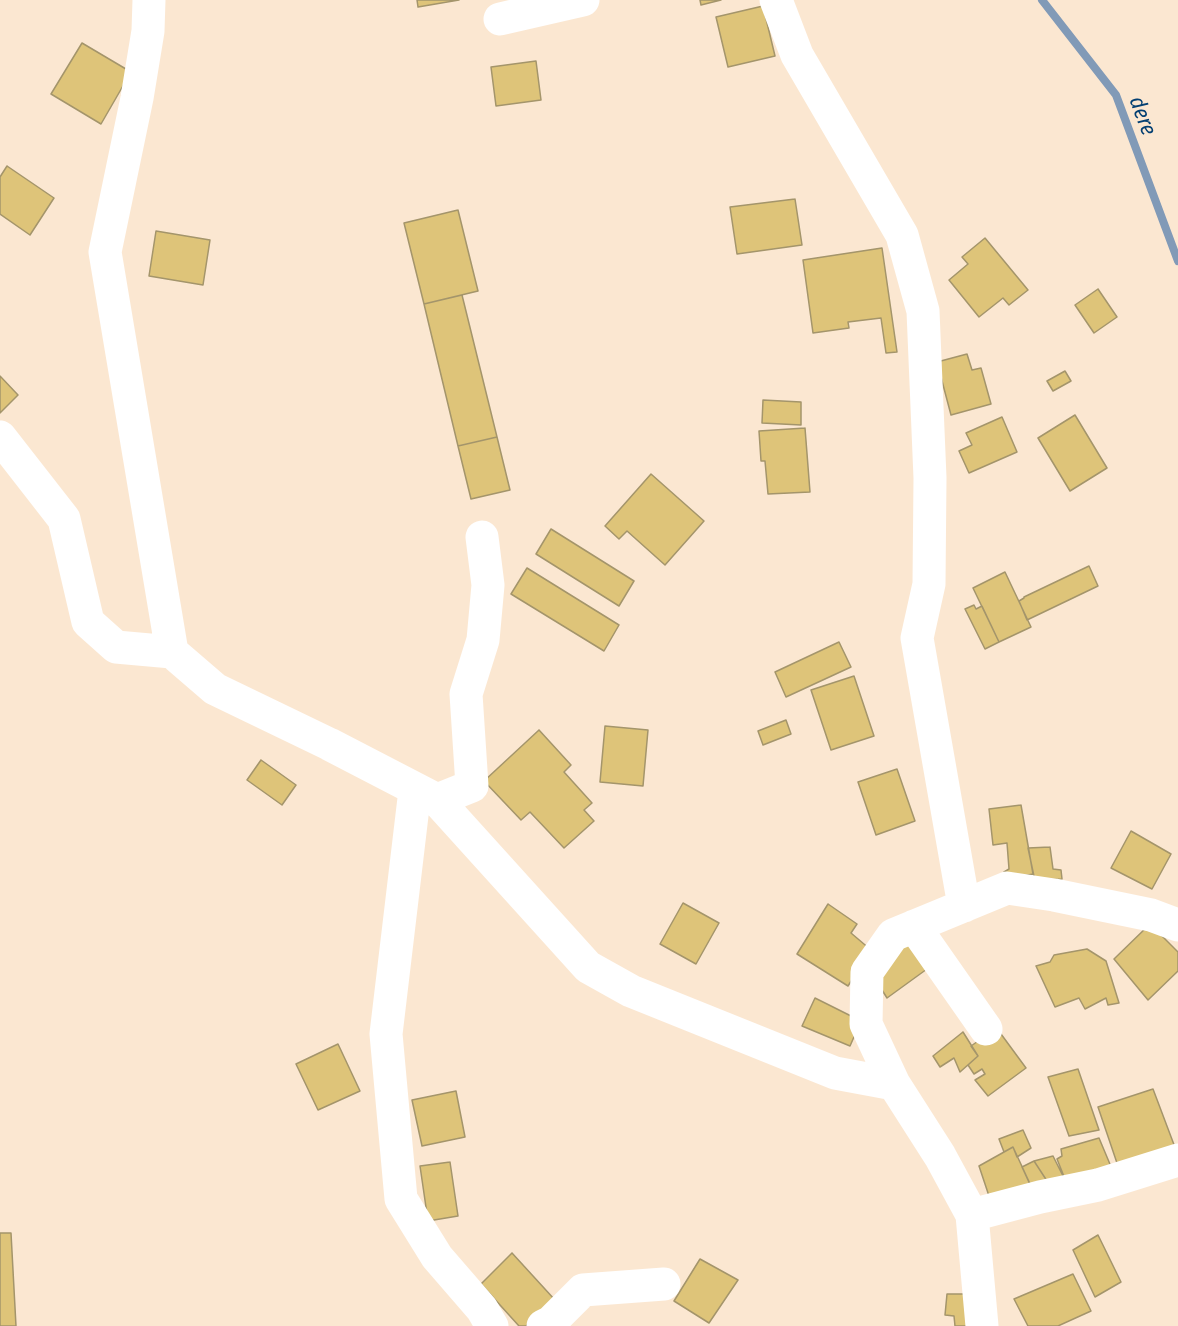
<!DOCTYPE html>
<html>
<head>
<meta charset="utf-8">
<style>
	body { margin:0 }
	canvas { display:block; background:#fbe7d1 }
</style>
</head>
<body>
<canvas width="1178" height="1326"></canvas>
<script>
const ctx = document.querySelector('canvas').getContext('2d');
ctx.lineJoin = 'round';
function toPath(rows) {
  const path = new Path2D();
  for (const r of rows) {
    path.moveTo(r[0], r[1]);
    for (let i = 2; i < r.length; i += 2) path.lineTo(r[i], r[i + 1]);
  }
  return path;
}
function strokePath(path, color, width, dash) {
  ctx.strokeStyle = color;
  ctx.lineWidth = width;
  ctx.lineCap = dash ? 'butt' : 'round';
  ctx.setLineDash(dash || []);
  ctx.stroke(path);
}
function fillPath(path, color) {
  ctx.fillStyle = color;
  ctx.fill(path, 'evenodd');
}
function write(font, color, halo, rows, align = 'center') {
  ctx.font = font + ' "Fira Sans Condensed",sans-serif';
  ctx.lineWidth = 6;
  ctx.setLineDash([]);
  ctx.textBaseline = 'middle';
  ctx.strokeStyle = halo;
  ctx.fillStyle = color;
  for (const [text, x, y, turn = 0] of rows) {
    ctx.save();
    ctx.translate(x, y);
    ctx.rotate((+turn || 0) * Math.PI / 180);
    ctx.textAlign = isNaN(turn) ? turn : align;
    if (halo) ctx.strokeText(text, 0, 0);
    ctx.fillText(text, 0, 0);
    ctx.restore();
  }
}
const stream = toPath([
	[1042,0,1116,95,1178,261]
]);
const building = toPath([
	[417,0,459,0,418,7,417,0],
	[700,0,721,0,701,5,700,0],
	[763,6,775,56,728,67,716,17,763,6],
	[82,43,131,72,101,124,51,94,82,43],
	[536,61,541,100,496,106,491,67,536,61],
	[7,166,54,198,30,235,0,214,0,177,7,166],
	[795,199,802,245,737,254,730,207,795,199],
	[458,210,478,291,424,304,404,223,458,210],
	[156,231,210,240,203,285,149,276,156,231],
	[985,238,1028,290,1009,305,1003,298,979,317,949,280,968,264,962,257,985,238],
	[882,248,897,352,886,353,881,318,848,322,849,328,813,333,803,260,882,248],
	[1098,289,1117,317,1094,333,1075,305,1098,289],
	[462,295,497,437,458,446,424,304,462,295],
	[967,354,972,370,981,368,991,404,951,415,937,362,967,354],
	[1065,371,1071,381,1053,391,1047,381,1065,371],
	[0,376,18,395,0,413,0,376],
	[763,400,801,402,801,425,762,423,763,400],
	[1075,415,1107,468,1070,491,1038,438,1075,415],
	[1002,417,1017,452,969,473,959,451,972,445,966,433,1002,417],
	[805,428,810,492,768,494,765,461,761,461,759,431,805,428],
	[497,437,510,490,471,499,458,446,497,437],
	[651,474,704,521,665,565,627,531,619,539,605,526,651,474],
	[551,529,634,581,619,606,536,554,551,529],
	[1089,566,1098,586,1027,620,1019,601,1024,598,1024,597,1089,566],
	[527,568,619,625,604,651,511,594,527,568],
	[1005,572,1031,627,999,642,973,588,1005,572],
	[974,605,976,609,982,606,999,642,985,649,965,609,974,605],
	[839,642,851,667,786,697,775,672,839,642],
	[854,676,874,736,831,750,811,690,854,676],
	[786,720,791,734,763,745,758,731,786,720],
	[605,726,648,730,643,786,600,782,605,726],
	[539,730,571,765,564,772,592,803,584,810,594,821,564,848,530,812,521,820,484,781,539,730],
	[261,760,296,785,282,805,247,780,261,760],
	[897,769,915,821,876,835,858,782,897,769],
	[1021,805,1033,874,1008,879,1004,872,1009,869,1007,843,993,845,989,809,1021,805],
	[1131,831,1171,854,1152,889,1111,868,1131,831],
	[1050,847,1053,869,1061,870,1062,879,1035,881,1028,848,1050,847],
	[683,903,719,923,696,964,660,944,683,903],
	[828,904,857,924,851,933,871,950,848,986,797,954,828,904],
	[1150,924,1178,952,1178,971,1148,1000,1114,959,1150,924],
	[906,940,927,969,887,998,872,974,906,940],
	[1087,949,1106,961,1119,1003,1108,1005,1106,998,1085,1009,1079,998,1055,1007,1036,966,1050,962,1054,955,1087,949],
	[815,998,861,1021,850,1046,802,1026,815,998],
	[994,1030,1001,1034,1026,1068,988,1096,975,1080,985,1074,982,1069,974,1074,968,1065,978,1056,971,1046,994,1030],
	[963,1032,978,1056,960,1072,954,1058,940,1067,933,1056,963,1032],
	[338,1044,360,1091,318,1110,296,1064,338,1044],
	[1078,1069,1099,1130,1069,1136,1048,1077,1078,1069],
	[1153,1089,1176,1150,1118,1166,1098,1107,1153,1089],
	[456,1091,465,1137,422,1146,412,1100,456,1091],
	[1023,1130,1031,1148,1017,1157,1013,1147,1004,1152,999,1139,1023,1130],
	[1099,1138,1112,1169,1067,1184,1057,1159,1062,1156,1061,1149,1099,1138],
	[1013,1147,1031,1186,991,1202,979,1166,1013,1147],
	[1053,1156,1067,1184,1049,1184,1034,1161,1053,1156],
	[1034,1161,1049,1184,1033,1191,1022,1167,1034,1161],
	[450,1162,458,1216,428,1221,420,1166,450,1162],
	[0,1233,11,1233,16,1326,0,1326,0,1233],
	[1098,1235,1121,1282,1095,1297,1073,1250,1098,1235],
	[512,1253,555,1300,526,1326,519,1326,481,1284,512,1253],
	[700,1259,738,1280,709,1323,674,1301,700,1259],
	[1073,1274,1091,1311,1058,1326,1028,1326,1014,1299,1073,1274],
	[947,1294,975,1294,977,1326,955,1326,954,1316,945,1315,947,1294]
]);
const minor = toPath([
	[149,0,148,31,137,98,105,252,172,652],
	[776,0,797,55,902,235,923,311,930,478,929,584,917,638,964,906],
	[500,19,583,0],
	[0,437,64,519,88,622,116,647,172,652,215,689,329,744,437,800,588,967,631,991,835,1073,894,1084],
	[415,790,386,1034,401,1199,437,1257,482,1309,492,1326],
	[437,800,472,786,466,694,483,640,488,585,482,537],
	[914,926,986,1029],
	[972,1215,1040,1197,1098,1185,1178,1160],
	[543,1326,551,1322,583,1290,664,1284],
	[982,1326,972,1215,940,1156,894,1084,866,1024,867,972,893,935,1007,888,1054,895,1151,915,1178,925]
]);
const waterNames = [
	["dere",1142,116,69]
];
strokePath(stream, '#819ab7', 8);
fillPath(building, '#dec479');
strokePath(building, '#a4956b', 1.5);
strokePath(minor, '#fff', 33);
write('italic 22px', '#033f72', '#fbe7d1', waterNames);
</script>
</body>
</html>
